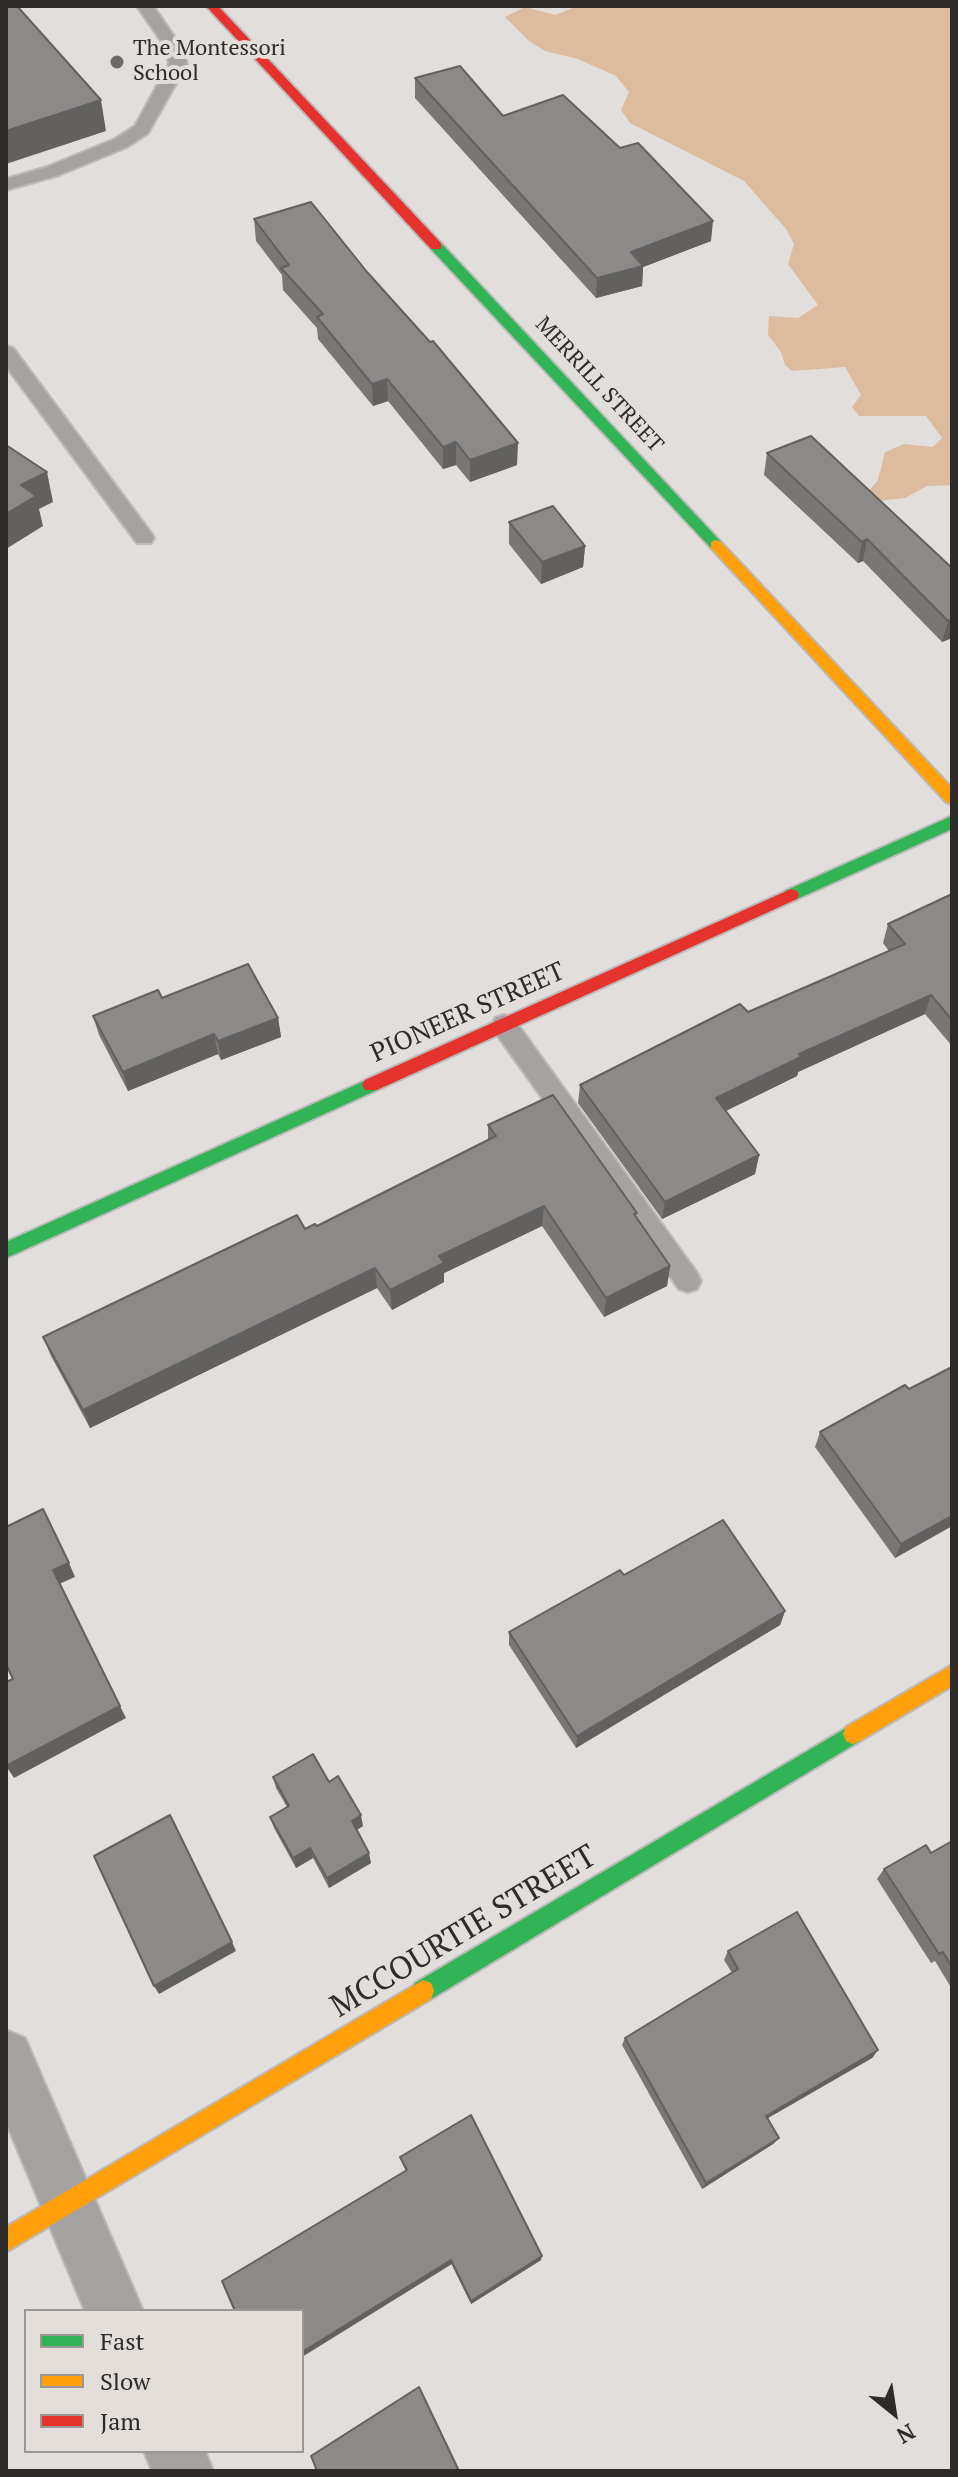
<!DOCTYPE html>
<html>
<head>
<meta charset="utf-8">
<style>
	body { margin:0 }
	#map { position:relative; width:958px; height:2477px; overflow:hidden; background:#e1dedc; font-family:"PT Serif",serif }
	canvas { display:block }
	.frame { position:absolute; inset:0; border:8px solid #2e2c2a; pointer-events:none }
	.legend { position:absolute; left:24px; top:2309px; width:280px; height:144px; box-sizing:border-box; background:#e3deda; border:2px solid #9b9794; margin:0; padding:10px 14px; list-style:none; font-size:24px; color:#2e2c2a }
	.legend li { display:flex; align-items:center; gap:16px; height:40px }
	.legend b { width:40px; border:2px solid #9b9794 }
	.north { position:absolute; left:854px; top:2373px; width:80px; height:80px; -webkit-text-stroke:6px #e3deda; paint-order:stroke; rotate:150deg; font-size:22px; font-weight:700; line-height:32px; text-align:center; color:#2e2c2a }
	.north::after { content:''; display:block; margin:auto; width:28px; height:36px; background:#2e2c2a; clip-path:polygon(50% 0,100% 100%,50% 72%,0 100%) }
</style>
</head>
<body>
<div id="map">
<canvas width="958" height="2477"></canvas>
<div class="frame"></div>
<ul class="legend">
<li><b style="height:10px;background:#30b455"></b>Fast</li>
<li><b style="height:10px;background:#ff9f0a"></b>Slow</li>
<li><b style="height:10px;background:#e5322d"></b>Jam</li>
</ul>
<div class="north">N</div>
</div>
<script>
const ctx = document.querySelector('canvas').getContext('2d');
ctx.lineJoin = 'round';
function fillPath(path, color) {
  ctx.fillStyle = color;
  ctx.fill(path, 'evenodd');
}
function toPath(rows) {
  const path = new Path2D();
  for (const r of rows) {
    path.moveTo(r[0], r[1]);
    for (let i = 2; i < r.length; i += 2) path.lineTo(r[i], r[i + 1]);
  }
  return path;
}
function strokePath(path, color, width, dash) {
  ctx.strokeStyle = color;
  ctx.lineWidth = width;
  ctx.lineCap = dash ? 'butt' : 'round';
  ctx.setLineDash(dash || []);
  ctx.stroke(path);
}
function write(font, color, halo, rows, align = 'center') {
  ctx.font = font + ' "PT Serif",serif';
  ctx.lineWidth = 8;
  ctx.setLineDash([]);
  ctx.textBaseline = 'middle';
  ctx.strokeStyle = halo;
  ctx.fillStyle = color;
  for (const [text, x, y, turn = 0] of rows) {
    ctx.save();
    ctx.translate(x, y);
    ctx.rotate((+turn || 0) * Math.PI / 180);
    ctx.textAlign = isNaN(turn) ? turn : align;
    if (halo) ctx.strokeText(text, 0, 0);
    ctx.fillText(text, 0, 0);
    ctx.restore();
  }
}
const forest = toPath([
	[578,6,952,6,952,485,927,486,905,498,879,501,869,491,878,480,885,452,904,444,933,447,942,438,926,416,859,416,852,407,861,395,845,367,792,371,785,365,781,352,768,335,769,316,798,318,818,305,788,264,794,244,786,229,744,181,630,123,621,110,629,92,616,76,578,59,545,51,529,41,505,17,525,7,555,15]
]);
const lane = toPath([
	[137,6,153,6,182,48,187,64,148,133,127,147,59,175,6,190,6,179,47,167,115,139,135,126,169,64,166,48,137,6],
	[6,346,13,348,151,533,154,538,151,543,137,543,6,366,6,346],
	[504,1015,513,1018,697,1273,701,1281,697,1289,688,1292,679,1289,495,1032,492,1025,495,1018,504,1015]
]);
const street = toPath([
	[6,2030,25,2038,143,2311,85,2311,6,2122,6,2030],
	[144,2451,205,2451,213,2471,152,2471,144,2451]
]);
const fast = toPath([
	[436,242,441,243,721,542,721,548,711,548,431,249,430,246,436,242],
	[952,816,952,829,797,899,791,901,783,895,785,891,952,816],
	[371,1078,377,1080,380,1085,377,1090,6,1258,6,1242,371,1078],
	[853,1724,860,1727,863,1734,860,1741,431,1999,423,2002,415,1999,412,1991,415,1983,853,1724]
]);
const slow = toPath([
	[716,540,721,542,952,788,952,804,946,802,711,548,711,542,716,540],
	[952,1665,952,1686,860,1741,853,1744,846,1741,843,1734,846,1727,952,1665],
	[423,1980,431,1983,434,1991,431,1999,6,2252,6,2227,423,1980]
]);
const jam = toPath([
	[206,6,218,6,441,243,441,249,431,249,206,6],
	[791,889,797,891,799,895,797,899,377,1090,365,1090,362,1085,365,1080,791,889]
]);
const wall = toPath([
	[415,78,503,116,711,241,643,267,642,286,596,298,415,98],
	[254,219,517,465,470,482,456,465,443,469,388,401,373,406,318,339,317,328,283,290,282,275,256,241],
	[767,453,952,568,952,638,942,642,863,561,858,563,764,475],
	[509,522,585,546,583,567,541,584,509,544],
	[952,894,952,1046,925,1014,798,1072,797,1076,726,1111,759,1155,755,1174,662,1219,578,1103,580,1085,889,951,883,943,888,924],
	[162,998,278,1018,281,1037,221,1060,218,1054,128,1091,99,1035,93,1016],
	[488,1125,637,1218,670,1266,667,1286,604,1317,542,1226,444,1273,444,1282,392,1310,377,1288,90,1428,51,1356,43,1337,305,1229,317,1226,488,1140],
	[952,1367,952,1526,895,1558,815,1447,820,1432,909,1389],
	[624,1575,785,1611,780,1625,576,1748,509,1645,509,1632],
	[273,1777,329,1782,363,1826,357,1830,371,1863,329,1888,313,1858,296,1868,274,1828,270,1817,287,1807,276,1788],
	[952,1841,952,1989,935,1961,931,1963,877,1879,884,1869,931,1853],
	[728,1951,878,2050,872,2058,768,2118,779,2138,773,2144,702,2189,622,2045,625,2038,732,1973,724,1960],
	[400,2157,541,2260,471,2304,402,2163]
]);
const shadedWall = toPath([
	[101,100,106,131,6,164,6,131],
	[713,221,711,241,643,267,642,286,596,298,597,278,631,252],
	[387,379,388,401,373,406,372,384],
	[456,442,456,465,443,469,443,447],
	[518,443,517,465,470,482,470,460],
	[47,472,53,502,39,509,43,526,6,549,6,514,21,485],
	[867,539,863,561,858,563,862,542],
	[585,546,583,567,541,584,542,562],
	[952,619,952,638,942,642,948,621],
	[931,995,925,1014,798,1072,797,1076,713,1117,716,1098,799,1054],
	[278,1018,281,1037,221,1060,218,1041],
	[214,1034,218,1054,128,1091,123,1072],
	[759,1155,755,1174,662,1219,665,1202],
	[544,1206,542,1226,444,1273,444,1282,392,1310,390,1290,439,1256],
	[670,1266,667,1286,604,1317,606,1298],
	[375,1268,377,1288,90,1428,83,1410],
	[952,1516,952,1526,895,1558,901,1544],
	[69,1563,75,1577,59,1584,53,1570],
	[785,1611,780,1625,576,1748,577,1736],
	[120,1706,126,1718,14,1778,6,1766],
	[361,1815,363,1826,354,1831,352,1821],
	[310,1848,313,1858,296,1868,293,1858],
	[369,1853,371,1863,329,1888,327,1878],
	[232,1942,236,1951,159,1994,154,1986],
	[878,2050,872,2058,761,2122,766,2116],
	[779,2138,773,2144,702,2189,706,2183],
	[542,2256,541,2260,471,2304,471,2301],
	[451,2260,452,2264,302,2357,302,2352]
]);
const building = toPath([
	[6,6,17,6,101,100,6,131,6,6],
	[460,66,503,116,563,95,620,148,638,143,713,221,631,252,643,266,597,278,415,78,460,66],
	[311,202,367,272,430,342,433,341,518,443,470,460,456,442,443,447,387,379,372,384,317,317,323,314,281,268,289,265,254,219,311,202],
	[811,436,952,568,952,619,948,621,867,539,862,542,767,453,811,436],
	[6,445,47,472,21,485,36,496,6,514,6,445],
	[553,506,585,546,542,562,509,522,553,506],
	[952,894,952,1020,931,995,799,1054,801,1057,716,1098,759,1155,665,1202,580,1085,740,1004,748,1012,905,944,888,924,952,894],
	[248,964,278,1018,218,1041,214,1034,123,1072,93,1016,158,990,162,998,248,964],
	[553,1095,637,1213,634,1214,670,1266,606,1298,544,1206,439,1256,444,1263,390,1290,375,1268,83,1410,43,1337,297,1215,305,1229,315,1224,317,1226,496,1136,488,1125,553,1095],
	[952,1367,952,1516,901,1544,820,1432,905,1385,909,1389,952,1367],
	[43,1509,69,1563,53,1570,120,1706,6,1766,6,1682,13,1679,6,1664,6,1527,43,1509],
	[723,1520,785,1611,577,1736,509,1632,620,1570,624,1575,723,1520],
	[313,1754,329,1782,338,1776,361,1815,352,1821,369,1853,327,1878,310,1848,293,1858,270,1817,289,1806,273,1777,313,1754],
	[170,1815,232,1942,154,1986,94,1856,170,1815],
	[952,1841,952,1967,943,1952,939,1954,884,1869,926,1845,931,1853,952,1841],
	[797,1912,878,2050,766,2116,779,2138,706,2183,625,2038,738,1969,728,1951,797,1912],
	[471,2115,542,2256,471,2301,451,2260,302,2352,302,2311,235,2311,222,2281,407,2170,400,2157,471,2115],
	[419,2387,459,2471,317,2471,311,2456,419,2387]
]);
const markers = [
	[117,62,8,"#6d6a68"]
];
const farPoinames = [
	["The Montessori",133,49],
	["School",133,74]
];
const farStreetnames = [
	["MERRILL STREET",599,385,47]
];
const streetNames = [
	["PIONEER STREET",468,1013,-24]
];
const nearStreetnames = [
	["MCCOURTIE STREET",464,1932,-31]
];
fillPath(forest, '#dcbb9f');
strokePath(lane, '#bcbab9', 4);
strokePath(street, '#bcbab9', 4);
strokePath(fast, '#bcbab9', 4);
strokePath(slow, '#bcbab9', 4);
strokePath(jam, '#bcbab9', 4);
fillPath(lane, '#a5a3a2');
fillPath(street, '#a5a3a2');
fillPath(fast, '#30b455');
fillPath(slow, '#ff9f0a');
fillPath(jam, '#e5322d');
fillPath(wall, '#787776');
fillPath(shadedWall, '#626160');
fillPath(building, '#8c8a89');
strokePath(building, '#626160', 2);
for (const [x, y, r, color] of markers) {
  const dot = new Path2D();
  dot.arc(x, y, r, 0, 2 * Math.PI);
  ctx.fillStyle = color;
  ctx.fill(dot);
  strokePath(dot, '#e3deda', 3);
}
write('22px', '#2e2c2a', '#e3deda', farPoinames, 'left');
write('22px', '#2e2c2a', '#e3deda', farStreetnames);
write('26px', '#2e2c2a', '#e3deda', streetNames);
write('32px', '#2e2c2a', '#e3deda', nearStreetnames);
</script>
</body>
</html>
